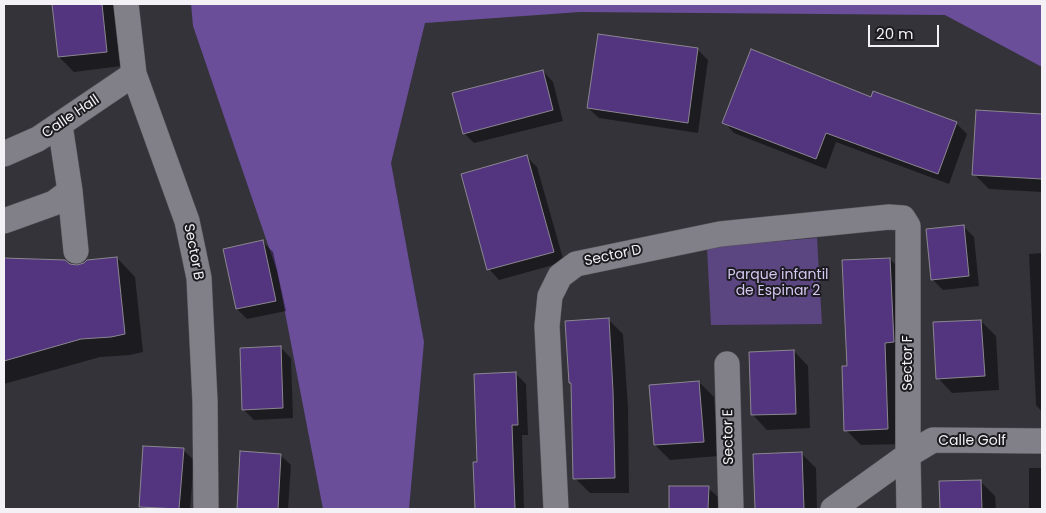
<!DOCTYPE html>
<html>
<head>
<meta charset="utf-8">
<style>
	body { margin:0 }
	#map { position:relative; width:1046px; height:513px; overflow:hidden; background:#35333a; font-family:Poppins,sans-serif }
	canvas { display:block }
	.frame { position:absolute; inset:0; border:5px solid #f3f1f6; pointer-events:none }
	.scale { position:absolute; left:868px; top:25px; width:71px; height:22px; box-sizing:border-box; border:2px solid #f3f1f6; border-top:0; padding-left:6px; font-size:15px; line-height:18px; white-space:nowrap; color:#f3f1f6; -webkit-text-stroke:4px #1c1b1f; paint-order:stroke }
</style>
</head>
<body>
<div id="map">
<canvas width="1046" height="513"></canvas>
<div class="frame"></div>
<div class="scale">20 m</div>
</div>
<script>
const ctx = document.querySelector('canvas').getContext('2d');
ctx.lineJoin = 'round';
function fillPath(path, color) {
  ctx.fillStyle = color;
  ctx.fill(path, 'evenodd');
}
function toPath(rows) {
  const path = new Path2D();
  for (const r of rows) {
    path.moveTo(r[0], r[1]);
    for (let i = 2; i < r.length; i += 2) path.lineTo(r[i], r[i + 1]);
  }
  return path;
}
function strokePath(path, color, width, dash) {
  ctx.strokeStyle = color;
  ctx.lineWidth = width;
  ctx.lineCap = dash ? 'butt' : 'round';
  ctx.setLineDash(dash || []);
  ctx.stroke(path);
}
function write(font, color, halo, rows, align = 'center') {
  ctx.font = font + ' Poppins,sans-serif';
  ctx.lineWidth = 4;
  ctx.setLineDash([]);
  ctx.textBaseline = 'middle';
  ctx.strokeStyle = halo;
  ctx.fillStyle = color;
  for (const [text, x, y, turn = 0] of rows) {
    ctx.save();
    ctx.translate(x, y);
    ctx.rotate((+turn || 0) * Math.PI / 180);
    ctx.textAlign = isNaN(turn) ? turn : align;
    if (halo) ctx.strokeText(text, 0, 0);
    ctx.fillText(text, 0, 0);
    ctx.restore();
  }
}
const green = toPath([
	[817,238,822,324,711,325,707,247]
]);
const forest = toPath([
	[191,4,1042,4,1042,67,945,15,580,12,425,23,391,163,424,342,409,509,323,509,277,271,193,26]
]);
const shadow = toPath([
	[53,4,115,4,121,66,74,72,59,57],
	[599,35,698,50,708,60,698,133,599,118,588,108],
	[543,71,553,82,563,121,474,143,464,133],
	[872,98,956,123,967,134,949,184,836,142,826,169,734,133,724,122],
	[977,112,1042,115,1042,192,989,189,974,174],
	[527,157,537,167,564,262,499,280,489,269],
	[963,226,974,237,979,286,943,290,932,279],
	[262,241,273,252,286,311,247,319,237,309,224,250],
	[1042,253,1042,412,1036,405,1029,254],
	[117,258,135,277,143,352,130,355,100,357,4,384,4,259,64,261,69,265,77,267],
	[890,259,905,274,903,444,861,445,846,430,848,368],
	[608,319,623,334,628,407,629,493,590,493,575,478,573,385,570,383],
	[981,321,996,336,999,390,952,393,938,378],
	[280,347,291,358,293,418,254,420,243,409],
	[794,351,808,366,810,428,767,430,753,415],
	[516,374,526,384,528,435,522,435,524,509,476,509,474,464,479,463],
	[699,382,714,397,718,456,670,460,655,445],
	[183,450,194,460,190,509,142,509,140,507],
	[241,453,280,455,291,465,288,509,238,509],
	[801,453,816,468,817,509,756,509,754,455],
	[1029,468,1042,468,1042,509,1029,509],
	[980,481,995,496,996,509,941,509,940,482],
	[670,487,708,488,719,498,718,509,670,509]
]);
const building = toPath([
	[52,4,102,4,107,52,58,57,52,4],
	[598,34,698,48,688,123,587,108,598,34],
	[751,49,871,97,873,91,957,122,938,174,826,133,816,159,722,123,751,49],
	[543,70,553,110,463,134,452,93,543,70],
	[976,110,1042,114,1042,179,972,175,976,110],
	[527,155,554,252,487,270,461,174,527,155],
	[964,225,969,276,931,280,926,229,964,225],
	[263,240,276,301,236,309,223,249,263,240],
	[117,257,125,334,111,337,81,339,4,361,4,258,65,260,70,264,77,265,84,263,87,260,117,257],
	[890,258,894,342,885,343,888,429,844,431,842,366,847,366,842,260,890,258],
	[609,318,613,391,615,478,573,479,571,383,569,383,565,321,609,318],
	[981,320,985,376,936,379,933,322,981,320],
	[281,346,283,408,242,410,240,348,281,346],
	[794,350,796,414,751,415,749,352,794,350],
	[516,372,518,425,512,425,515,509,475,509,473,462,477,462,474,374,516,372],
	[699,381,704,442,654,445,649,385,699,381],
	[143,446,184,448,179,509,139,507,143,446],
	[240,451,281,454,278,509,237,509,240,451],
	[802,452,804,509,755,509,753,454,802,452],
	[981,480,982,509,940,509,939,481,981,480],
	[669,486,709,486,708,509,669,509,669,486]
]);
const minor = toPath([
	[126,4,134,74,187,221,199,278,205,401,206,509],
	[60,125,70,191,76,251],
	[4,154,38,139,134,74],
	[4,221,54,203,70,191],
	[727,364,731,509],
	[556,509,547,326,550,296,560,276,576,264,720,234,889,217,903,218,908,226,908,455,909,509],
	[833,509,908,455,933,440,1042,441]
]);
const streetNames = [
	["Calle Hall",71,117,-34],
	["Sector B",193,252,79],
	["Sector D",613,256,-12],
	["Sector F",908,363,-90],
	["Sector E",729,437,-91],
	["Calle Golf",972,441]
];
const parkNames = [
	["Parque infantil",778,275],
	["de Espinar 2",778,291]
];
fillPath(green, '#5c4682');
fillPath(forest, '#6a4e99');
fillPath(shadow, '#0007');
fillPath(building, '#53357f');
strokePath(building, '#8a878f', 1);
strokePath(minor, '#555358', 26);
strokePath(minor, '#817f87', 25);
write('14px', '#f3f1f6', '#1c1b1f', streetNames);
write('14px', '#d4c7f1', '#1c1b1f', parkNames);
</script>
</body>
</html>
